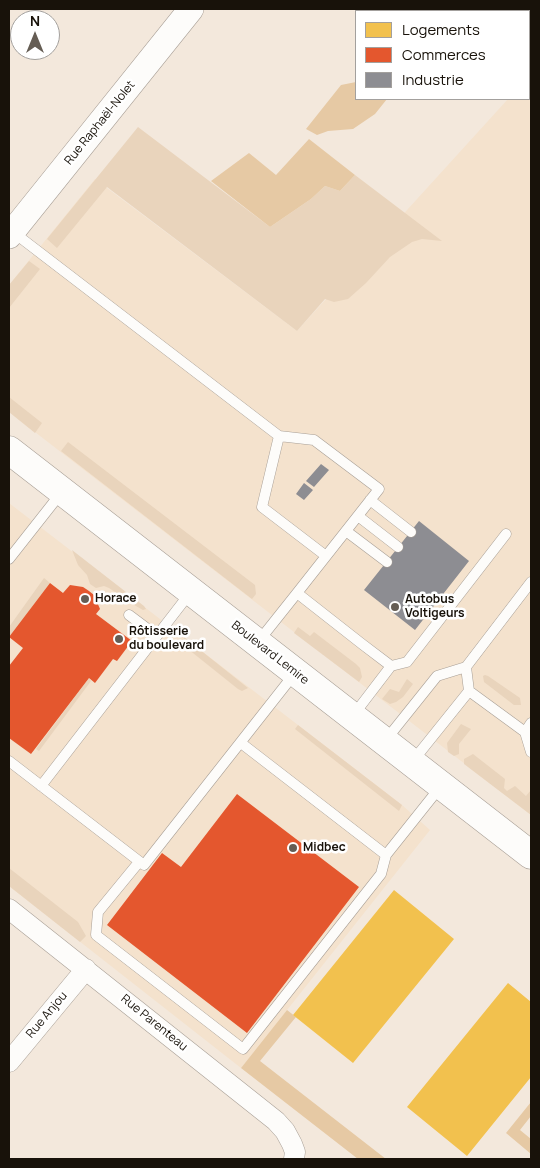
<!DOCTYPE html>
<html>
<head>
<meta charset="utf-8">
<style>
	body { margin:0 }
	#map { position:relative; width:540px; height:1168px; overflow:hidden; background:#f3e8dc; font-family:Manrope,sans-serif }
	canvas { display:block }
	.frame { position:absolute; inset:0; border:10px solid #18120a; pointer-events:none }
	.legend { position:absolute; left:355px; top:10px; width:175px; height:90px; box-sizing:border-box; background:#fff; border:1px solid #a3a09d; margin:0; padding:6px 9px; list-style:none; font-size:15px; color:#18120a }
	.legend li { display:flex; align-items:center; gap:10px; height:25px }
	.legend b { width:25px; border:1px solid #a3a09d }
	.north { position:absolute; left:10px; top:10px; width:50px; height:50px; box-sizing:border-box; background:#fff; border:1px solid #a3a09d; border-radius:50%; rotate:0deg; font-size:14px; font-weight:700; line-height:20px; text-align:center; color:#18120a }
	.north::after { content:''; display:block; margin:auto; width:18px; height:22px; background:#655d54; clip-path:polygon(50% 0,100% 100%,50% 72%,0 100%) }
</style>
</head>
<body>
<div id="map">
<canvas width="540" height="1168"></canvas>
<div class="frame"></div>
<ul class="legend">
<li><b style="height:14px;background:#f2c14e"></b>Logements</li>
<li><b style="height:14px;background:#e4572e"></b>Commerces</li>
<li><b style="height:14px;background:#8d8d92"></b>Industrie</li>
</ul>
<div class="north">N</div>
</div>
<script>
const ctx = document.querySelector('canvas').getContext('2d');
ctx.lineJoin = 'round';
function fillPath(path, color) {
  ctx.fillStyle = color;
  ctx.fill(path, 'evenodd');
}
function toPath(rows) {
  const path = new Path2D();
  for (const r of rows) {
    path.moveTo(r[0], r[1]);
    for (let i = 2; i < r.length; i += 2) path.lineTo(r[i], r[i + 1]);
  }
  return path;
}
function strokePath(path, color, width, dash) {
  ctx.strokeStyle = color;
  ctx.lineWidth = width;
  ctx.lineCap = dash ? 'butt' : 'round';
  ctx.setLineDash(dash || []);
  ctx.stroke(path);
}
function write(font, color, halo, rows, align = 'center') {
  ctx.font = font + ' Manrope,sans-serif';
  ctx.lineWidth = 5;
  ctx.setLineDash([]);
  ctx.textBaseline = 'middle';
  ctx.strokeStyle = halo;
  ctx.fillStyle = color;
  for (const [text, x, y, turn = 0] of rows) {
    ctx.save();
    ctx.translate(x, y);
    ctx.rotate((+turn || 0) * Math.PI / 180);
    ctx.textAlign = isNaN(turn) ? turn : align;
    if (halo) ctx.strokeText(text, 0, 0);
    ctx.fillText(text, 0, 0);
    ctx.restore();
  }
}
const built = toPath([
	[531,74,531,815,9,412,9,285,95,179,297,331,508,99,529,99,529,77],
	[9,503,298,725,402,805,430,830,241,1068,9,886]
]);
const green = toPath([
	[138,127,270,227,311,199,325,186,340,191,355,175,442,241,422,239,412,242,390,257,366,283,348,299,334,302,325,299,297,331,107,187,57,248,47,239],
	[29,261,40,269,9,308,9,285],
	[9,397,42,423,35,433,9,412],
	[68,442,255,585,256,594,252,599,61,451],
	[72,550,144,606,146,609,143,610,136,606,109,588,104,586,96,588,90,584,87,575,78,565],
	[44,578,50,583,9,637,9,627],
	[298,627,310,636,314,632,356,664,360,668,362,677,359,682,294,633],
	[184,637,248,688,242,691,238,689,183,645],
	[485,675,488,676,520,698,521,705,514,705,484,682,483,676],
	[89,678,91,681,39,751,36,749],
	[407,679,413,684,403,697,396,702,390,704,382,699,390,689,399,692],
	[461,724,471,729,459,744,459,754,454,756,448,752,447,743],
	[298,725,402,805,399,811,295,729],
	[473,754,505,779,504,788,507,791,515,786,526,796,531,790,531,815,464,764,464,759],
	[9,868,78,922,86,936,80,942,9,886]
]);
const forest = toPath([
	[456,9,531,9,531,73,529,76,529,11,453,11],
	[356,82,356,99,387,99,375,114,353,129,328,131,317,135,306,129,341,85],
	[309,139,355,175,340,191,325,186,311,199,270,227,211,181,249,153,276,175],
	[287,1010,296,1017,260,1061,386,1159,358,1159,241,1068],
	[531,1102,531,1116,520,1130,531,1139,531,1154,506,1133]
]);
const homes = toPath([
	[394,890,454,939,353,1063,293,1015],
	[508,983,531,1002,531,1077,467,1156,407,1107]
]);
const shops = toPath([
	[50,583,63,593,70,585,83,587,89,591,94,595,100,609,96,614,132,641,117,661,113,659,95,683,89,678,31,754,9,738,9,666,23,648,9,637],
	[237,794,359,887,247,1033,107,925,162,853,181,867]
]);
const industry = toPath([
	[321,464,329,470,314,487,306,481],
	[304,483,313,490,304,500,296,494],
	[419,521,469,561,415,630,364,590]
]);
const service = toPath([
	[13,232,279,436,314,440,379,489,297,593],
	[279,436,262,507,326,556],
	[370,500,411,532],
	[358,516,398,547],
	[346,531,387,562],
	[9,559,61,493],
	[129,615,157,636],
	[258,642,297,593,362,644,391,666,352,717],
	[391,666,407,662,506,534],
	[469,691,525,732,531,752],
	[525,732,531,723],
	[385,741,437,676,466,667],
	[241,743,386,855,441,786],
	[9,761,144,865,295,673],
	[412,762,469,691,466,667,531,582],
	[41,786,190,593],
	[139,862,98,912,96,935,243,1049,381,874,386,855]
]);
const minor = toPath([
	[9,909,276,1121,285,1131,292,1144,295,1152,294,1159],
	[9,1062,86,969]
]);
const tertiary = toPath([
	[9,236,191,9]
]);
const secondary = toPath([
	[9,450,531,855]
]);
const markers = [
	[85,599,5,"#655d54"],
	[395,607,5,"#655d54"],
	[119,639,5,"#655d54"],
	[293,848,5,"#655d54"]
];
const streetNames = [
	["Rue Raphaël-Nolet",100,123,-51],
	["Boulevard Lemire",270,653,38],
	["Rue Anjou",47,1015,-50],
	["Rue Parenteau",154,1023,39]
];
const poiNames = [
	["Horace",95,599],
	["Autobus",405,600],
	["Voltigeurs",405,614],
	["Rôtisserie",129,632],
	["du boulevard",129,646],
	["Midbec",303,848]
];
fillPath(built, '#f4e2cd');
fillPath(green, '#e9d4bc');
fillPath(forest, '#e6c9a4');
fillPath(homes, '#f2c14e');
fillPath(shops, '#e4572e');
fillPath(industry, '#8d8d92');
strokePath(service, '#a89f96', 11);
strokePath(minor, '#a89f96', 21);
strokePath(tertiary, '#a89f96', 26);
strokePath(secondary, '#a89f96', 29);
strokePath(service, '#fdfcfa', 10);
strokePath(minor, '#fdfcfa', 20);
strokePath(tertiary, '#fdfcfa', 25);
strokePath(secondary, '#fdfcfa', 28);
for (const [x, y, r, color] of markers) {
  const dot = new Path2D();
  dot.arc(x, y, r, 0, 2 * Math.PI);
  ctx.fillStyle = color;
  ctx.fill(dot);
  strokePath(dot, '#fff', 2);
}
write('12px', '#18120a', '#fff', streetNames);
write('bold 12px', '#18120a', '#fff', poiNames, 'left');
</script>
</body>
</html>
